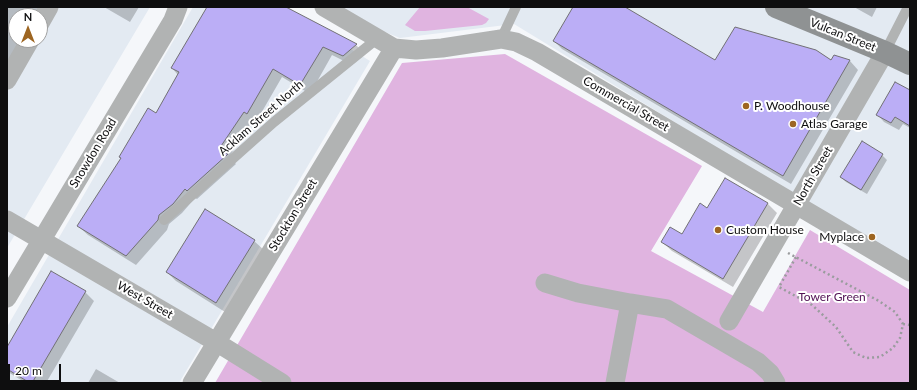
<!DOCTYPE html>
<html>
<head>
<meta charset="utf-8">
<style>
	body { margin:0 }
	#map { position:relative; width:917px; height:390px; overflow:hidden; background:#f5f7fa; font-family:Lato,sans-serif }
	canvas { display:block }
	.frame { position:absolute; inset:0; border:8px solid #0e0e0f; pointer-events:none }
	.north { position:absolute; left:8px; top:8px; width:40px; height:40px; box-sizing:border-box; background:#fff; border:1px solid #9f9f9f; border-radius:50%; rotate:0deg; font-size:11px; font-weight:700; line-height:16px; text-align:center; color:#0e0e0f }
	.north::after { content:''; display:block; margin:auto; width:14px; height:18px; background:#9d6521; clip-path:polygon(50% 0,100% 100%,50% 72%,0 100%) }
	.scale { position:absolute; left:8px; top:364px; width:53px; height:18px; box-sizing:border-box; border:2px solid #0e0e0f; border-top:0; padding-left:5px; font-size:12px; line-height:14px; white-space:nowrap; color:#0e0e0f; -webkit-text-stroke:3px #fff; paint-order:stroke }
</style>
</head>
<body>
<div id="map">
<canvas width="917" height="390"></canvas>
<div class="frame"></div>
<div class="north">N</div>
<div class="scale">20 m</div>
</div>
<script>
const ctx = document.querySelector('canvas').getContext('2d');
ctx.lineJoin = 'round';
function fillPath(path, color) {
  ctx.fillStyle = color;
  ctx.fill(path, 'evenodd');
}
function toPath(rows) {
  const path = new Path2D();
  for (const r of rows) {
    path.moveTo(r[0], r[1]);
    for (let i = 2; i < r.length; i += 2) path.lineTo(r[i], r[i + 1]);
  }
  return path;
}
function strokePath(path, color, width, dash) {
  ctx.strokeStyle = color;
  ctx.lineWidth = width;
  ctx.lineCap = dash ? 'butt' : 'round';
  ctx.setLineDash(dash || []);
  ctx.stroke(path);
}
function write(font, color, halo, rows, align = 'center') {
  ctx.font = font + ' Lato,sans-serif';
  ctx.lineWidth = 4;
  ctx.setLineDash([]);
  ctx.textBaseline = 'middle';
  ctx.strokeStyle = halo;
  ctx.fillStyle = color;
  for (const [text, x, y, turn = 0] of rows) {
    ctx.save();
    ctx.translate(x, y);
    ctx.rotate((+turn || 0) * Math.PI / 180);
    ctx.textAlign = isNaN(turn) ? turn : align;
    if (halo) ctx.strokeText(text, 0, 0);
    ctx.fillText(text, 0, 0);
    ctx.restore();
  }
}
const built = toPath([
	[7,7,150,7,7,248],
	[16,16,40,16,40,40,16,40],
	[193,7,283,7,370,61,179,383,7,383,7,327],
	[321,7,910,7,910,266,514,24,400,38]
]);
const green = toPath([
	[420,7,467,7,489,19,486,23,482,25,425,31,415,31,405,25],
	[505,54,702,166,651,251,763,312,810,230,910,290,910,383,215,383,402,63]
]);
const shadow = toPath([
	[7,7,48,7,40,16,16,16,16,40,29,40,7,79],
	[104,7,139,7,130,22],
	[208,7,284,7,356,45,365,54,352,65,332,55,310,94,282,77,256,122,253,120,229,157,236,164,197,199,195,198,182,213,169,224,167,230,136,265,88,235,78,226,122,159,120,157,156,114,178,75,172,68],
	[574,7,623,7,715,61,831,62,835,56,850,61,858,70,791,184,562,49,554,41],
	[854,7,877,7,872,17],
	[910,92,910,128,903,124,899,130,884,122,877,114],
	[882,155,887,160,867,194,846,182,841,177],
	[726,179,768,204,777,213,733,287,672,251,662,242,682,235,707,209],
	[205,210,254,241,264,250,225,312,176,281,167,272],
	[85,292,94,301,46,383,26,383,8,372,7,349],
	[96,369,120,383,88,383]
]);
const building = toPath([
	[207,7,286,7,357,44,343,56,323,47,300,85,273,69,247,114,244,112,219,149,228,154,187,191,185,189,173,204,159,215,158,220,126,256,77,226,121,158,119,157,148,108,156,113,179,72,171,68,207,7],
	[573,7,625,7,715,60,735,27,816,50,831,60,834,55,850,60,783,176,553,41,573,7],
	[895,82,910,90,910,126,895,117,891,123,876,115,895,82],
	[862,141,883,154,861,190,840,177,862,141],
	[725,178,768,203,723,279,661,242,670,227,682,234,700,203,707,208,725,178],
	[205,209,255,240,216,303,166,272,205,209],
	[51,271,86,291,32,383,30,383,7,369,7,347,51,271]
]);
const path = toPath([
	[788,253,879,301,895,312,903,324,900,338,893,348,880,357,866,358,853,352,836,327,812,305,779,287,796,257],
	[903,324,910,325]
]);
const lane = toPath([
	[501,39,516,7],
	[885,52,908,7],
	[164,220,274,122,378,38]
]);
const street = toPath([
	[324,7,394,48,416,50,442,48,501,39,516,42,537,52,910,272],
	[40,23,49,7],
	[7,80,30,40],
	[7,220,216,342,282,383],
	[545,283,578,293,630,303,667,309,758,362,770,373,776,383],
	[7,298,173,20,178,7],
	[729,321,885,52],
	[192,383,394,48],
	[615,383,630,303]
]);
const secondary = toPath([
	[776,7,885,52,910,64]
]);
const markers = [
	[746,106,4,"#9d6521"],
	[793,124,4,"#9d6521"],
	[718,230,4,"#9d6521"],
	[872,237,4,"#9d6521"]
];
const streetNames = [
	["Vulcan Street",843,35,22],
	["Commercial Street",626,104,30],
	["Acklam Street North",261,118,-41],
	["Snowdon Road",93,153,-59],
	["North Street",813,176,-60],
	["Stockton Street",293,215,-59],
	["West Street",145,300,30]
];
const poiNames = [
	["P. Woodhouse",754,106],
	["Atlas Garage",801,124],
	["Custom House",726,230],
	["Myplace",864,237,"right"]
];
const parkNames = [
	["Tower Green",832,297]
];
fillPath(built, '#e3eaf2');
fillPath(green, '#e0b4e0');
fillPath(shadow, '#0003');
fillPath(building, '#bbaef6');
strokePath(building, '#727175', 1);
strokePath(path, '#9a9c9e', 2.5, [2, 3]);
strokePath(lane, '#b1b3b3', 10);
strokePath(street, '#b1b3b3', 19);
strokePath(secondary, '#8f9293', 22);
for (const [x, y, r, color] of markers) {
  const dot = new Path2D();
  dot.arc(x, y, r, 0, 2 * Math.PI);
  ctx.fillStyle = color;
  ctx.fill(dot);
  strokePath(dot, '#fff', 1.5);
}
write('12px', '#0e0e0f', '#fff', streetNames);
write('12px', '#0e0e0f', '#fff', poiNames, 'left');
write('12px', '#501053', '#fff', parkNames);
</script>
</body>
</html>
